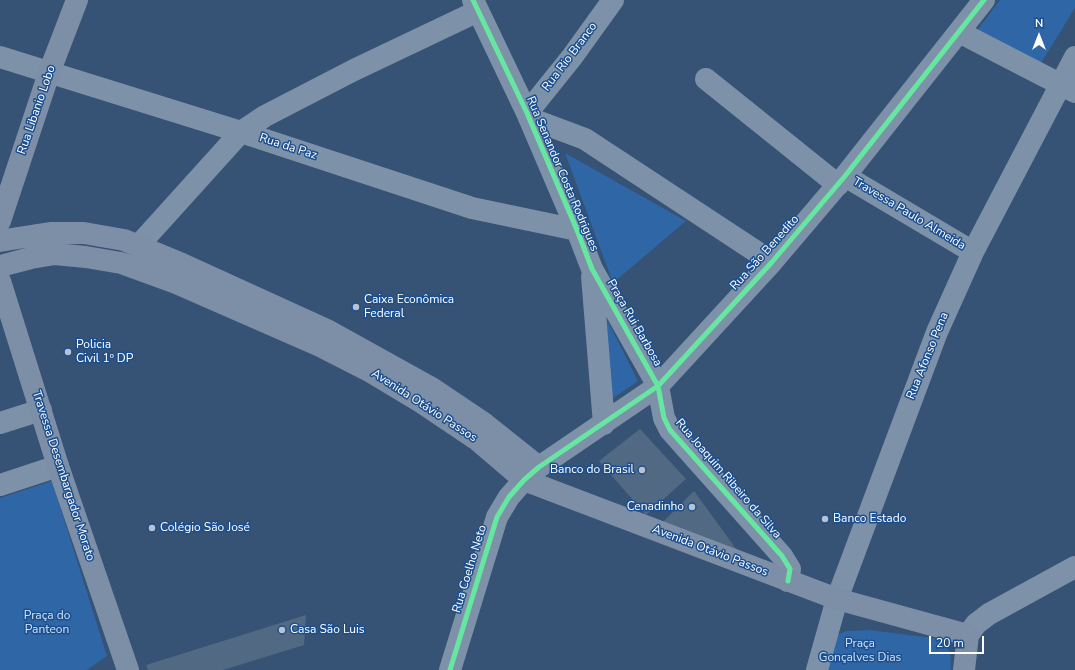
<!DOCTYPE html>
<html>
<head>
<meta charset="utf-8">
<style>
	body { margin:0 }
	#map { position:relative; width:1075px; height:670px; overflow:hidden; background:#365274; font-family:"Nunito Sans",sans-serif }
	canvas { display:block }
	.north { position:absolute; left:1019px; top:16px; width:40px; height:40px; -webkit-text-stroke:3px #1b4f8f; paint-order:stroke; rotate:0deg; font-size:11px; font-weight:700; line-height:16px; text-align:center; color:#fff }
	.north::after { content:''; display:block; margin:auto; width:14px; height:18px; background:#fff; clip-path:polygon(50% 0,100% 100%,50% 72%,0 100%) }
	.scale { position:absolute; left:929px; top:636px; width:55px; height:18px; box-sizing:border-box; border:2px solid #fff; border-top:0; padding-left:5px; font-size:12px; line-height:14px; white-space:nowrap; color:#fff; -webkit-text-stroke:3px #1b4f8f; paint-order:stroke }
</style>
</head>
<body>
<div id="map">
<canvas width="1075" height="670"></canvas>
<div class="north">N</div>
<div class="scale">20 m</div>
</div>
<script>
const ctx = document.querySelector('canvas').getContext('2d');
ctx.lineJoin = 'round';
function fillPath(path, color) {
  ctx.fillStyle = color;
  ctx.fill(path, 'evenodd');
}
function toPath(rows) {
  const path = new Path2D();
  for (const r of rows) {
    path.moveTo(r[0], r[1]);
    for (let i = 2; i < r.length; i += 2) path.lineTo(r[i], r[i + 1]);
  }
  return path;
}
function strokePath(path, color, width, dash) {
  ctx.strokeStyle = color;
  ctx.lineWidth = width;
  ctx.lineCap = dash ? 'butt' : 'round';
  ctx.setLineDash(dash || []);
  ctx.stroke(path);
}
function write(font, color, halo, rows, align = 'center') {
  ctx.font = font + ' "Nunito Sans",sans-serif';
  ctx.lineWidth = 3;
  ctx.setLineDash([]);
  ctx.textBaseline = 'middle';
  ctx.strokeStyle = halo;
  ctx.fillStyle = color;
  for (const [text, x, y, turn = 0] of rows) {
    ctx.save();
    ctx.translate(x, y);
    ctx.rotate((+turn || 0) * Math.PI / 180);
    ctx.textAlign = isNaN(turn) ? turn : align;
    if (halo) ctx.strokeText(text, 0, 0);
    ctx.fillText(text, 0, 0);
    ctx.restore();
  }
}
const green = toPath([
	[1000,0,1075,0,1075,8,1036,71,972,37],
	[565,153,686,221,613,283],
	[600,306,638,381,600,407],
	[52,481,107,656,87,670,0,670,0,498],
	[870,630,941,639,950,652,951,670,825,670,837,635,846,631]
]);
const building = toPath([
	[640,429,686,479,646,515,599,461],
	[694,491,721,528,739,553,662,523],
	[306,615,304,645,223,670,148,670,146,665]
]);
const minor = toPath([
	[473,0,527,113,577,230,592,269,658,386,664,418,670,430,782,556,790,569,788,581],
	[959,32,1075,92],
	[0,57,241,132,472,208,577,230],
	[706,79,838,185],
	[527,113,572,57,613,0],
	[529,118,585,139,772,262],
	[845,176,973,252],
	[138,246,241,132,265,116,354,70,478,11],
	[592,276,604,424],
	[0,423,41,410],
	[0,485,58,466],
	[968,635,976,624,989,614,1075,567],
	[450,670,497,517,509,497,524,480,539,467,658,386,772,262,845,176,984,0],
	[817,670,837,599,937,332,973,252,1075,57]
]);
const major = toPath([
	[0,221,49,73,77,0],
	[0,241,50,233,84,233,124,240,182,264,329,331,430,387,485,424,539,467],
	[0,266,31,258,55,254,86,257,121,263,176,283,320,346,371,372,421,402,476,439,524,480,837,599,968,635,964,670],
	[0,281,58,466,128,670]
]);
const cycleway = toPath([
	[473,0,527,113,577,230,592,269,658,386,664,418,670,430,782,556,790,569,788,581],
	[450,670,497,517,509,497,524,480,539,467,658,386,772,262,845,176,984,0]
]);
const markers = [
	[356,307,4,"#b9c2ce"],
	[68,352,4,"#b9c2ce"],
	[642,470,4,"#b9c2ce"],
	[692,507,4,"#b9c2ce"],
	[825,519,4,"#b9c2ce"],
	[152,528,4,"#b9c2ce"],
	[282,630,4,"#b9c2ce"]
];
const streetNames = [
	["Rua Rio Branco",570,57,-53],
	["Rua Libanio Lobo",37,110,-71],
	["Rua da Paz",288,147,18],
	["Rua Senandor Costa Rodrigues",562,174,67],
	["Travessa Paulo Almeida",909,214,31],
	["Rua São Benedito",765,253,-48],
	["Praça Rui Barbosa",634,323,60],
	["Rua Afonso Pena",928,356,-68],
	["Avenida Otávio Passos",424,406,33],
	["Travessa Desembargador Morato",63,476,72],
	["Rua Joaquim Ribeiro da Silva",728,479,49],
	["Avenida Otávio Passos",710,551,21],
	["Rua Coelho Neto",470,569,-73]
];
const poiNames = [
	["Caixa Econômica",364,300],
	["Federal",364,314],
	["Policia",76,345],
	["Civil 1º DP",76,359],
	["Banco do Brasil",634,470,"right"],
	["Cenadinho",684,507,"right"],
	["Banco Estado",833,519],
	["Colégio São José",160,528],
	["Casa São Luis",290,630]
];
const parkNames = [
	["Praça do",47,616],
	["Panteon",47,630],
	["Praça",860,644],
	["Gonçalves Dias",860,658]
];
fillPath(green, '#2f66a5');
fillPath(building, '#526984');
strokePath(minor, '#7d92a8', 22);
strokePath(major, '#7d8ea7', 22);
strokePath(cycleway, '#66e7a1', 5);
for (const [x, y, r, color] of markers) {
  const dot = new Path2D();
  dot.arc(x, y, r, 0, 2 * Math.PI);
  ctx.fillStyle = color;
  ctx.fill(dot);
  strokePath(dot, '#1b4f8f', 1.5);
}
write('12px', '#fff', '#1b4f8f', streetNames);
write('12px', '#fff', '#1b4f8f', poiNames, 'left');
write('12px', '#cfe3fa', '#1b4f8f', parkNames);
</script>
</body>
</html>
